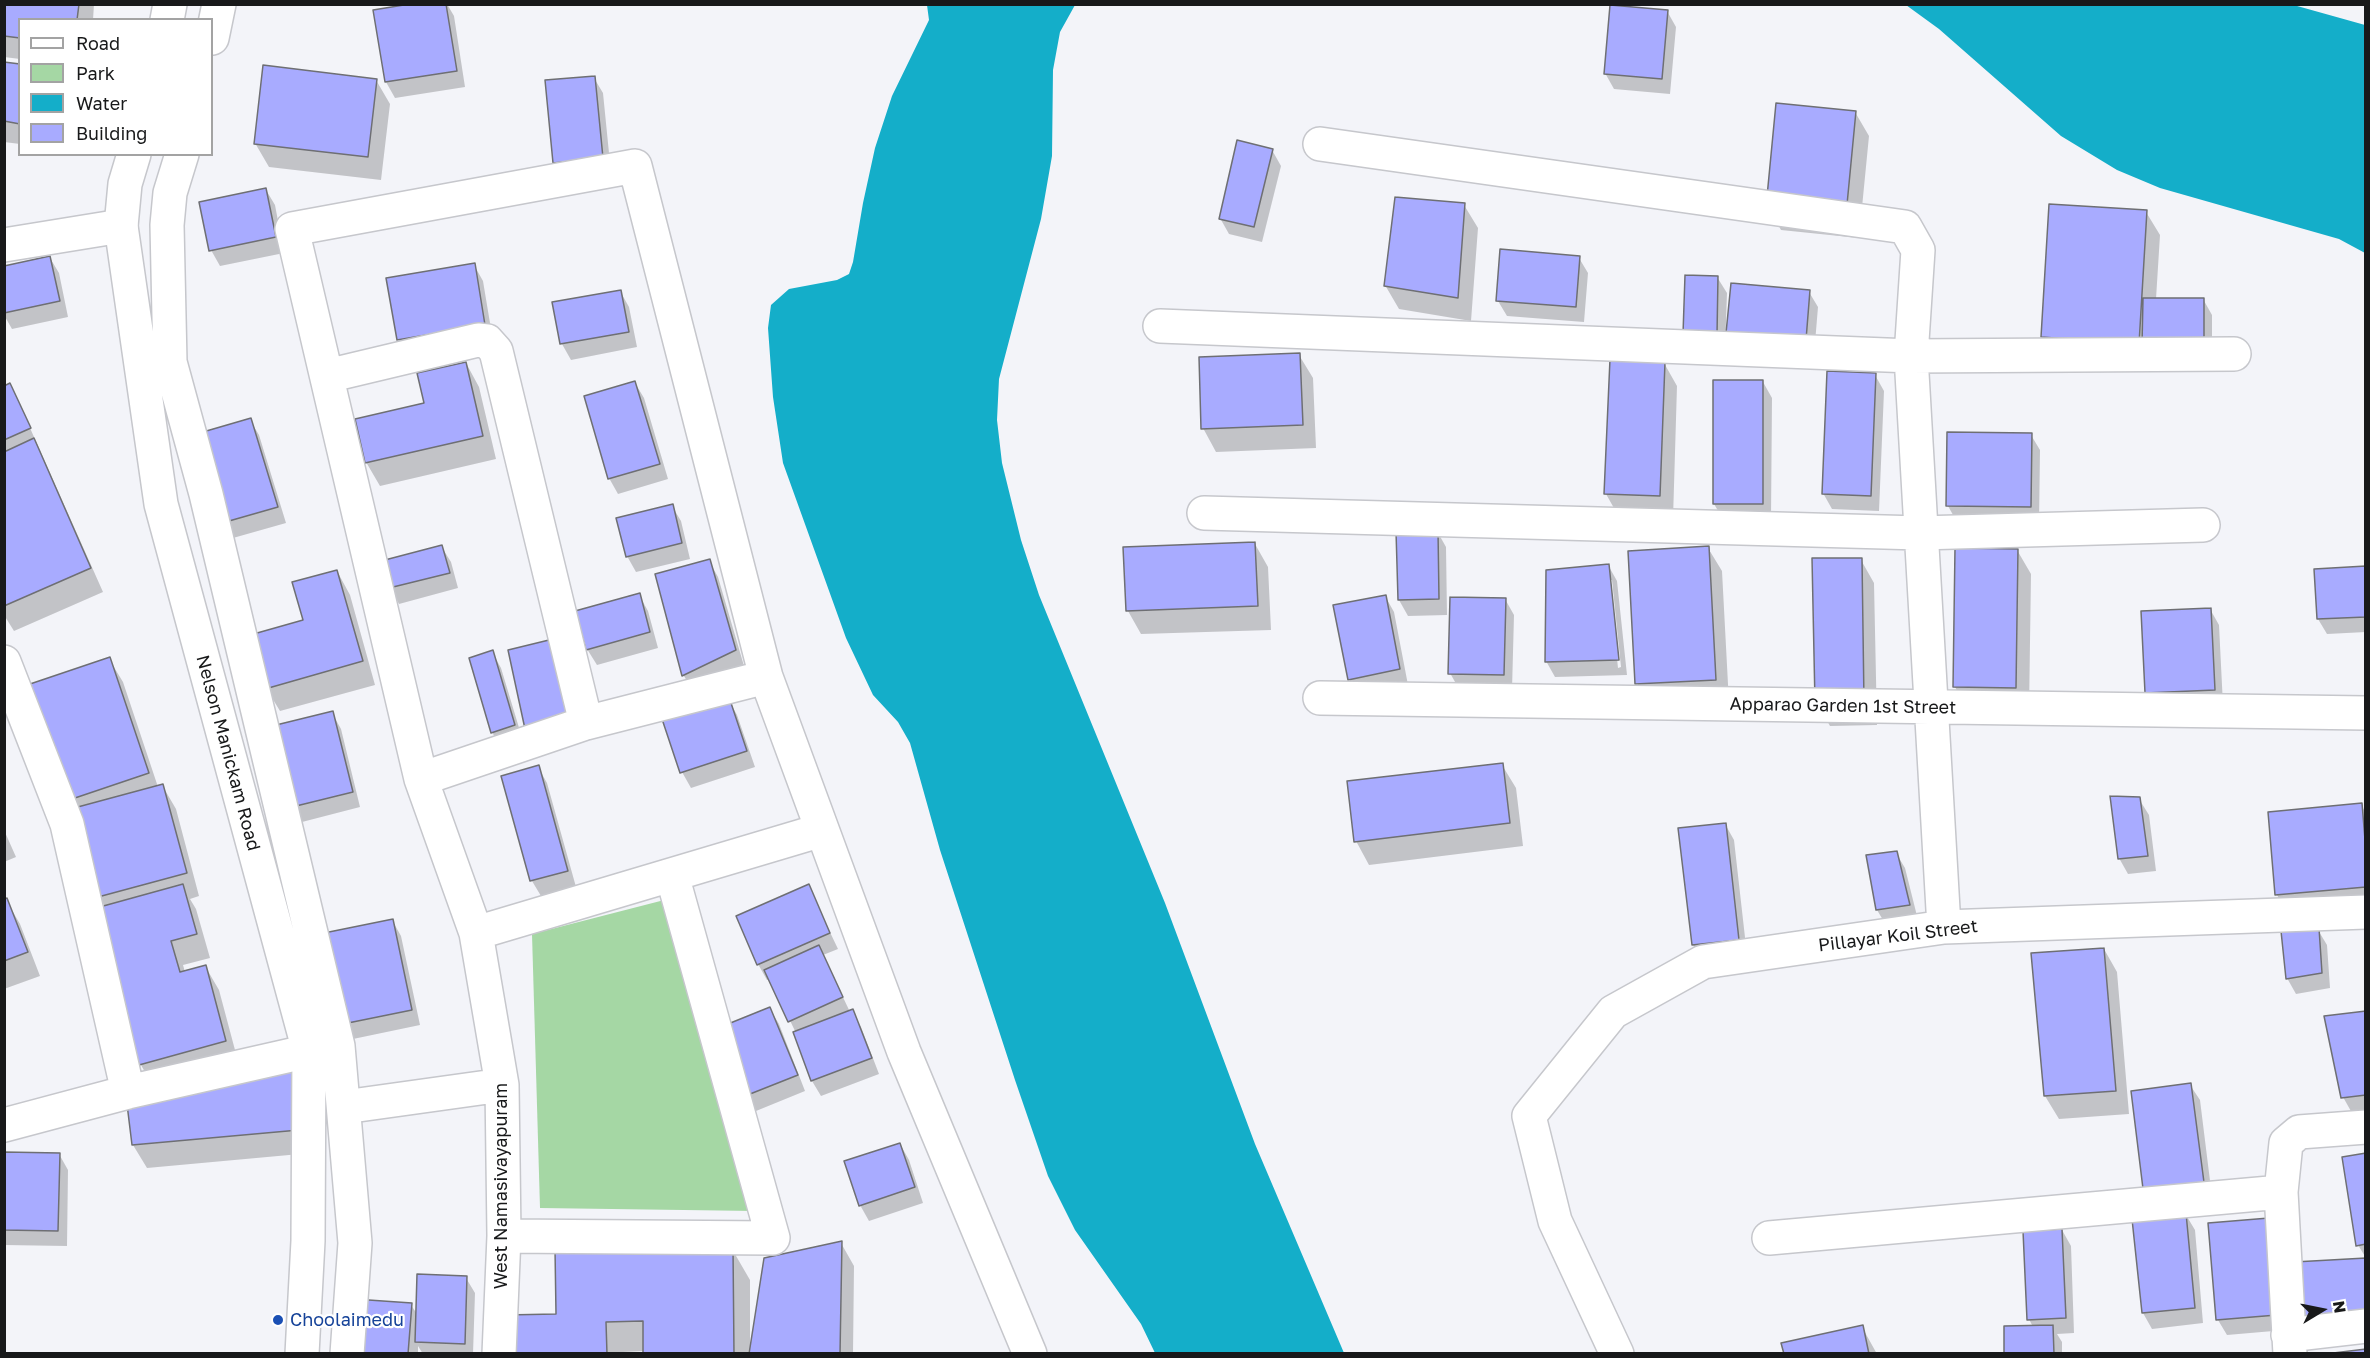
<!DOCTYPE html>
<html>
<head>
<meta charset="utf-8">
<style>
	body { margin:0 }
	#map { position:relative; width:2370px; height:1358px; overflow:hidden; background:#f3f4f9; font-family:"Golos Text",sans-serif }
	canvas { display:block }
	.frame { position:absolute; inset:0; border:6px solid #18191a; pointer-events:none }
	.legend { position:absolute; left:18px; top:18px; width:195px; height:138px; box-sizing:border-box; background:#fff; border:2px solid #a3a3a3; margin:0; padding:8px 10px; list-style:none; font-size:18px; color:#18191a }
	.legend li { display:flex; align-items:center; gap:12px; height:30px }
	.legend b { width:30px; border:2px solid #a3a3a3 }
	.north { position:absolute; left:2292px; top:1280px; width:60px; height:60px; -webkit-text-stroke:4px #fff; paint-order:stroke; rotate:80deg; font-size:16px; font-weight:700; line-height:24px; text-align:center; color:#18191a }
	.north::after { content:''; display:block; margin:auto; width:21px; height:27px; background:#18191a; clip-path:polygon(50% 0,100% 100%,50% 72%,0 100%) }
</style>
</head>
<body>
<div id="map">
<canvas width="2370" height="1358"></canvas>
<div class="frame"></div>
<ul class="legend">
<li><b style="height:8px;background:#fff"></b>Road</li>
<li><b style="height:16px;background:#a5d7a4"></b>Park</li>
<li><b style="height:16px;background:#14aec9"></b>Water</li>
<li><b style="height:16px;background:#a8abff"></b>Building</li>
</ul>
<div class="north">N</div>
</div>
<script>
const ctx = document.querySelector('canvas').getContext('2d');
ctx.lineJoin = 'round';
function fillPath(path, color) {
  ctx.fillStyle = color;
  ctx.fill(path, 'evenodd');
}
function toPath(rows) {
  const path = new Path2D();
  for (const r of rows) {
    path.moveTo(r[0], r[1]);
    for (let i = 2; i < r.length; i += 2) path.lineTo(r[i], r[i + 1]);
  }
  return path;
}
function strokePath(path, color, width, dash) {
  ctx.strokeStyle = color;
  ctx.lineWidth = width;
  ctx.lineCap = dash ? 'butt' : 'round';
  ctx.setLineDash(dash || []);
  ctx.stroke(path);
}
function write(font, color, halo, rows, align = 'center') {
  ctx.font = font + ' "Golos Text",sans-serif';
  ctx.lineWidth = 4.5;
  ctx.setLineDash([]);
  ctx.textBaseline = 'middle';
  ctx.strokeStyle = halo;
  ctx.fillStyle = color;
  for (const [text, x, y, turn = 0] of rows) {
    ctx.save();
    ctx.translate(x, y);
    ctx.rotate((+turn || 0) * Math.PI / 180);
    ctx.textAlign = isNaN(turn) ? turn : align;
    if (halo) ctx.strokeText(text, 0, 0);
    ctx.fillText(text, 0, 0);
    ctx.restore();
  }
}
const green = toPath([
	[676,897,755,1211,540,1208,532,934]
]);
const water = toPath([
	[2290,4,2365,25,2365,253,2339,239,2160,188,2117,170,2061,136,1939,29,1906,5],
	[927,5,1075,5,1060,32,1053,70,1052,156,1041,219,999,379,997,420,1002,463,1021,540,1039,595,1165,903,1255,1144,1344,1353,1155,1353,1141,1324,1075,1230,1048,1176,1015,1080,940,850,910,743,898,722,873,695,846,638,783,463,773,397,768,328,771,305,789,289,837,280,849,274,853,262,863,203,875,148,892,96,929,20]
]);
const shadow = toPath([
	[4,4,94,4,93,20,20,20,20,59,4,57],
	[420,4,447,4,454,16,465,87,395,98,386,82,375,11],
	[1667,11,1676,27,1670,94,1614,89,1605,73],
	[4,63,20,66,20,144,4,142],
	[594,78,603,93,611,173,564,178,555,162],
	[376,80,390,104,381,180,269,167,255,143],
	[1855,112,1869,136,1859,238,1781,230,1768,207],
	[4,145,6,230,4,230],
	[1272,150,1281,166,1262,242,1229,234,1220,218],
	[266,190,275,205,284,253,220,266,211,250],
	[1464,205,1478,228,1471,321,1399,309,1385,285],
	[2146,212,2160,235,2156,299,2203,299,2212,315,2212,362,2056,360,2042,337],
	[50,258,59,273,68,317,12,329,4,315,4,267],
	[1579,258,1588,273,1584,322,1507,316,1498,301],
	[474,265,483,281,493,341,408,355,398,339],
	[1717,277,1727,293,1725,350,1694,349],
	[620,291,629,307,637,347,571,360,562,344,554,304],
	[1809,292,1818,307,1814,355,1737,348,1726,329],
	[1299,355,1313,378,1316,448,1216,452,1203,428],
	[466,363,479,387,496,459,380,486,366,462],
	[1664,363,1677,386,1673,519,1619,517,1606,494],
	[1875,375,1884,391,1879,511,1832,509,1823,493],
	[1763,382,1772,398,1771,519,1723,519,1714,504],
	[635,383,644,398,668,479,618,494,609,478],
	[4,388,18,401,103,592,14,631,4,615],
	[250,420,259,435,286,523,233,538,198,435],
	[2031,435,2040,450,2039,523,1957,522,1948,506],
	[672,506,681,521,690,559,636,572,627,556],
	[1437,531,1446,547,1447,615,1408,616,1399,600],
	[1255,544,1268,567,1271,630,1141,634,1128,611],
	[441,546,451,562,458,588,399,604,390,588],
	[1708,548,1722,571,1729,703,1650,707,1637,683],
	[2017,550,2031,574,2029,711,1968,710,1955,687],
	[1861,560,1874,583,1877,725,1830,726,1817,703],
	[709,561,718,577,744,666,693,691,684,676,656,575],
	[1608,565,1617,581,1627,675,1555,677,1546,661],
	[1609,580,1612,580,1621,667,1618,668],
	[2366,568,2366,632,2327,634,2318,619],
	[337,571,350,595,375,685,280,711,266,688],
	[639,595,648,611,658,648,597,665,587,649],
	[1385,596,1394,612,1408,685,1358,695,1349,679],
	[1505,599,1514,615,1512,690,1459,689,1450,673],
	[2210,609,2219,625,2223,705,2156,708,2147,692],
	[492,652,501,668,523,741,501,748,492,732],
	[109,659,123,682,158,787,162,785,176,809,199,896,190,899,196,909,210,958,183,965,185,972,205,966,219,990,239,1065,154,1088,141,1065,98,909,105,907,99,896,70,800],
	[728,699,737,715,755,767,691,788,682,772],
	[332,713,341,729,360,807,302,822,293,806],
	[1502,765,1516,788,1523,846,1369,865,1356,841],
	[538,767,547,783,576,887,541,896,532,881,503,777],
	[2139,799,2149,815,2156,871,2128,874,2119,858],
	[2361,805,2366,813,2366,911,2290,918,2277,895],
	[1725,824,1734,840,1747,955,1702,960,1693,945],
	[4,830,16,857,4,862],
	[1896,853,1905,868,1918,920,1886,925,1877,910],
	[808,886,838,949,823,955,850,1012,852,1011,861,1027,879,1074,821,1096,812,1081,796,1033,770,979,767,980,758,964],
	[6,900,20,924,40,976,4,989,4,901],
	[392,920,401,936,420,1025,353,1039,344,1023],
	[2318,930,2327,945,2330,988,2296,994,2287,978],
	[2104,949,2117,972,2129,1114,2059,1119,2045,1096],
	[770,1009,779,1024,805,1091,756,1111,747,1095],
	[2365,1012,2366,1112,2352,1113,2343,1097],
	[304,1060,311,1153,147,1168,133,1145],
	[2190,1085,2200,1100,2213,1205,2155,1212],
	[900,1144,909,1160,923,1203,869,1221,860,1205],
	[4,1154,59,1154,68,1170,67,1246,4,1245],
	[2366,1155,2366,1258,2358,1245],
	[2186,1215,2195,1230,2203,1323,2152,1329,2143,1313,2134,1220],
	[2210,1225,2285,1330,2227,1335,2218,1320],
	[2062,1230,2071,1246,2074,1333,2057,1334,2062,1342,2062,1354,2005,1354,2033,1327,2029,1319],
	[841,1243,854,1266,853,1354,645,1354,645,1351,623,1352,623,1354,507,1354,557,1316,732,1249,750,1280,750,1342,752,1342],
	[466,1278,475,1293,473,1354,423,1354,418,1346,418,1354,351,1354,411,1305,417,1314],
	[1862,1327,1877,1354,1785,1354]
]);
const building = toPath([
	[4,4,79,4,77,20,20,20,20,38,4,36,4,4],
	[410,4,446,4,457,71,385,82,373,10,410,4],
	[1610,5,1668,10,1662,79,1604,74,1610,5],
	[4,62,20,64,20,124,4,121,4,62],
	[263,65,377,79,368,157,254,144,263,65],
	[595,76,603,158,553,163,545,80,595,76],
	[1776,103,1856,111,1846,215,1766,207,1776,103],
	[1237,140,1273,149,1254,227,1219,219,1237,140],
	[266,188,276,237,209,251,199,202,266,188],
	[1395,197,1465,203,1458,298,1384,286,1395,197],
	[2049,204,2147,210,2139,344,2041,337,2049,204],
	[1500,249,1580,256,1576,307,1496,301,1500,249],
	[50,256,60,301,4,313,4,266,50,256],
	[475,263,485,325,397,340,386,278,475,263],
	[1685,275,1718,276,1717,335,1683,334,1685,275],
	[1731,283,1810,290,1806,340,1726,333,1731,283],
	[621,290,629,332,560,344,552,302,621,290],
	[2143,298,2204,298,2204,346,2142,345,2143,298],
	[1300,353,1303,425,1201,429,1199,357,1300,353],
	[1610,359,1665,362,1660,496,1604,494,1610,359],
	[466,362,483,436,365,463,355,419,424,403,417,373,466,362],
	[1827,371,1876,373,1871,496,1822,494,1827,371],
	[1713,380,1763,380,1763,504,1713,504,1713,380],
	[635,381,660,464,608,479,584,396,635,381],
	[10,383,31,428,4,440,4,386,10,383],
	[251,418,278,507,222,523,196,434,251,418],
	[1947,432,2032,433,2031,507,1946,506,1947,432],
	[34,438,91,568,4,606,4,452,34,438],
	[673,504,682,543,626,557,616,518,673,504],
	[1438,530,1439,599,1398,600,1396,531,1438,530],
	[1255,542,1258,606,1126,611,1123,547,1255,542],
	[442,545,450,573,389,588,381,561,442,545],
	[1709,546,1716,680,1635,684,1628,551,1709,546],
	[1955,548,2018,549,2016,688,1953,687,1955,548],
	[1812,558,1862,558,1864,702,1815,703,1812,558],
	[710,559,736,650,682,676,655,574,710,559],
	[1609,564,1619,660,1545,662,1546,570,1609,564],
	[2366,566,2366,617,2317,619,2314,569,2366,566],
	[337,570,363,661,265,689,250,635,303,620,292,582,337,570],
	[640,593,650,632,586,650,575,611,640,593],
	[1386,595,1400,669,1348,680,1333,605,1386,595],
	[1450,597,1506,598,1504,675,1448,674,1450,597],
	[2211,608,2215,690,2145,693,2141,611,2211,608],
	[549,640,568,719,525,729,508,650,549,640],
	[493,650,515,725,491,733,469,658,493,650],
	[110,657,149,773,69,800,30,684,110,657],
	[729,697,747,751,680,773,662,719,729,697],
	[333,711,353,792,292,807,272,726,333,711],
	[1503,763,1510,823,1354,842,1347,781,1503,763],
	[539,765,568,871,530,881,501,776,539,765],
	[163,784,187,873,98,897,74,808,163,784],
	[2110,796,2140,797,2148,856,2118,859,2110,796],
	[2362,803,2366,852,2366,887,2275,895,2268,812,2362,803],
	[1726,823,1739,940,1692,945,1678,828,1726,823],
	[1897,851,1910,905,1876,910,1866,855,1897,851],
	[183,884,197,934,171,941,180,972,206,965,226,1041,139,1065,96,908,183,884],
	[809,884,830,933,757,965,736,916,809,884],
	[7,898,28,952,4,961,4,899,7,898],
	[393,919,412,1010,343,1024,324,933,393,919],
	[2319,928,2322,973,2286,979,2281,931,2319,928],
	[819,945,843,997,788,1022,764,970,819,945],
	[2104,948,2116,1091,2044,1096,2031,953,2104,948],
	[770,1007,798,1075,745,1096,718,1028,770,1007],
	[853,1009,872,1058,811,1081,793,1032,853,1009],
	[2366,1011,2366,1095,2341,1098,2324,1016,2366,1011],
	[305,1059,299,1130,132,1145,126,1096,305,1059],
	[2191,1083,2205,1190,2144,1197,2131,1091,2191,1083],
	[900,1143,915,1187,859,1206,844,1161,900,1143],
	[4,1152,60,1153,58,1231,4,1230,4,1152],
	[2366,1153,2366,1244,2356,1246,2342,1157,2366,1153],
	[2186,1213,2195,1308,2142,1313,2132,1219,2186,1213],
	[2269,1218,2277,1315,2216,1320,2208,1223,2269,1218],
	[2062,1229,2066,1318,2027,1320,2023,1231,2062,1229],
	[842,1241,840,1354,749,1354,764,1258,842,1241],
	[733,1248,734,1354,643,1354,643,1321,606,1322,607,1354,506,1354,505,1315,556,1314,555,1249,733,1248],
	[2366,1258,2366,1320,2298,1323,2294,1262,2366,1258],
	[417,1274,467,1276,465,1344,415,1342,417,1274],
	[354,1299,412,1303,408,1354,350,1354,354,1299],
	[1863,1325,1869,1354,1784,1354,1781,1343,1863,1325],
	[2053,1325,2054,1354,2004,1354,2004,1326,2053,1325],
	[2366,1349,2366,1354,2325,1354,2366,1349]
]);
const street = toPath([
	[1320,144,1905,227,1918,250,1911,356,1944,927],
	[4,245,121,226],
	[1160,326,1911,356,2234,354],
	[327,376,478,340,487,341,496,351,586,723],
	[1204,513,1920,533,2203,525],
	[4,662,67,824,128,1092],
	[1320,698,2366,713],
	[421,779,586,723,766,677],
	[476,933,822,830],
	[344,1107,502,1085],
	[4,1125,128,1092,309,1051],
	[504,1236,773,1238,672,875],
	[1769,1238,2281,1192],
	[2288,1335,2366,1326],
	[499,1354,504,1236,502,1085,476,933,421,779,292,229,635,166,766,677,904,1052,1030,1354],
	[1617,1354,1555,1221,1529,1116,1613,1012,1703,962,1944,927,2366,912],
	[2290,1354,2281,1192,2286,1143,2299,1132,2366,1127]
]);
const secondary = toPath([
	[167,20,170,4],
	[212,38,219,4],
	[134,154,125,184,121,226,161,504,309,1051,308,1241,302,1354],
	[182,154,170,193,167,225,170,362,206,494,338,1046,355,1243,347,1354]
]);
const markers = [
	[278,1320,6,"#1a4fb4"]
];
const streetNames = [
	["Apparao Garden 1st Street",1843,706,1],
	["Nelson Manickam Road",228,753,75],
	["Pillayar Koil Street",1898,936,-7],
	["West Namasivayapuram",501,1186,-90]
];
const transitNames = [
	["Choolaimedu",290,1320]
];
fillPath(green, '#a5d7a4');
fillPath(water, '#14aec9');
fillPath(shadow, '#0003');
fillPath(building, '#a8abff');
strokePath(building, '#6e6f73', 1.5);
strokePath(street, '#c6c7cc', 36);
strokePath(secondary, '#c6c7cc', 36);
strokePath(street, '#fff', 33);
strokePath(secondary, '#fff', 33);
for (const [x, y, r, color] of markers) {
  const dot = new Path2D();
  dot.arc(x, y, r, 0, 2 * Math.PI);
  ctx.fillStyle = color;
  ctx.fill(dot);
  strokePath(dot, '#fff', 2);
}
write('18px', '#18191a', '#fff', streetNames);
write('18px', '#164399', '#fff', transitNames, 'left');
</script>
</body>
</html>
